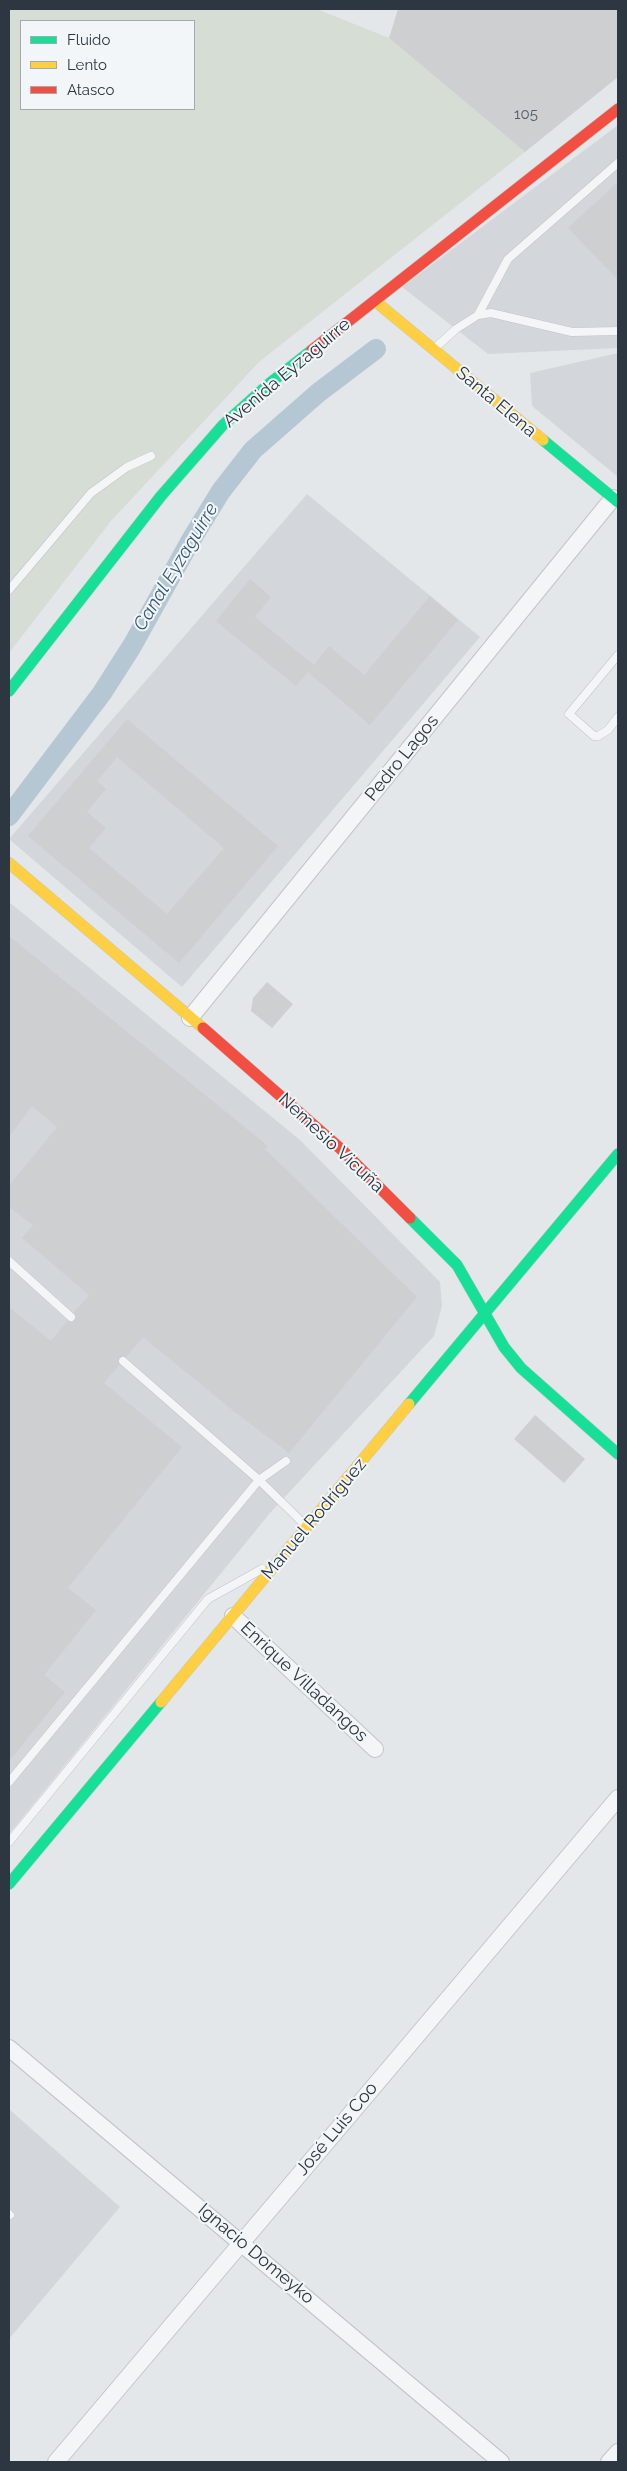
<!DOCTYPE html>
<html>
<head>
<meta charset="utf-8">
<style>
	body { margin:0 }
	#map { position:relative; width:627px; height:2471px; overflow:hidden; background:#e4e7e9; font-family:Raleway,sans-serif }
	canvas { display:block }
	.frame { position:absolute; inset:0; border:10px solid #2c3742; pointer-events:none }
	.legend { position:absolute; left:20px; top:20px; width:175px; height:90px; box-sizing:border-box; background:#f3f6f8; border:1px solid #a3aaaf; margin:0; padding:6px 9px; list-style:none; font-size:15px; color:#2c3742 }
	.legend li { display:flex; align-items:center; gap:10px; height:25px }
	.legend b { width:25px; border:1px solid #a3aaaf }
</style>
</head>
<body>
<div id="map">
<canvas width="627" height="2471"></canvas>
<div class="frame"></div>
<ul class="legend">
<li><b style="height:6px;background:#16e098"></b>Fluido</li>
<li><b style="height:6px;background:#ffcf43"></b>Lento</li>
<li><b style="height:6px;background:#f24e42"></b>Atasco</li>
</ul>
</div>
<script>
const ctx = document.querySelector('canvas').getContext('2d');
ctx.lineJoin = 'round';
function fillPath(path, color) {
  ctx.fillStyle = color;
  ctx.fill(path, 'evenodd');
}
function toPath(rows) {
  const path = new Path2D();
  for (const r of rows) {
    path.moveTo(r[0], r[1]);
    for (let i = 2; i < r.length; i += 2) path.lineTo(r[i], r[i + 1]);
  }
  return path;
}
function strokePath(path, color, width, dash) {
  ctx.strokeStyle = color;
  ctx.lineWidth = width;
  ctx.lineCap = dash ? 'butt' : 'round';
  ctx.setLineDash(dash || []);
  ctx.stroke(path);
}
function write(font, color, halo, rows, align = 'center') {
  ctx.font = font + ' Raleway,sans-serif';
  ctx.lineWidth = 4;
  ctx.setLineDash([]);
  ctx.textBaseline = 'middle';
  ctx.strokeStyle = halo;
  ctx.fillStyle = color;
  for (const [text, x, y, turn = 0] of rows) {
    ctx.save();
    ctx.translate(x, y);
    ctx.rotate((+turn || 0) * Math.PI / 180);
    ctx.textAlign = isNaN(turn) ? turn : align;
    if (halo) ctx.strokeText(text, 0, 0);
    ctx.fillText(text, 0, 0);
    ctx.restore();
  }
}
const built = toPath([
	[618,125,618,348,488,354,402,287],
	[618,353,618,477,532,406,530,373],
	[307,494,480,637,182,987,9,839],
	[9,902,300,1140,440,1282,442,1306,434,1336,270,1513,9,1834],
	[9,2109,120,2207,9,2339]
]);
const green = toPath([
	[9,9,317,9,389,38,525,152,259,362,111,521,9,653],
	[21,21,194,21,194,109,21,109]
]);
const canal = toPath([
	[9,816,102,693,132,646,191,540,221,491,253,450,318,393,376,349]
]);
const building = toPath([
	[398,9,618,9,618,77,525,152,389,38],
	[618,182,618,280,568,228],
	[250,579,271,597,255,617,314,665,329,646,364,675,430,596,458,620,370,725,308,672,296,686,216,621],
	[127,719,278,846,179,963,28,836],
	[117,757,224,848,167,914,89,848,106,828,87,812,106,789,97,781],
	[9,936,268,1146,265,1149,417,1297,289,1453,236,1413,143,1337,126,1357,119,1357,119,1365,104,1383,182,1447,68,1588,96,1610,44,1675,65,1692,9,1761,9,1307,51,1341,67,1321,72,1322,75,1320,74,1312,89,1295,22,1238,33,1225,9,1207,9,1186,57,1127,32,1106,9,1137],
	[267,982,293,1004,272,1028,251,1011,253,998],
	[535,1415,585,1459,564,1483,514,1439]
]);
const lane = toPath([
	[478,315,508,259,618,163],
	[435,348,456,329,478,315,491,313,572,332,618,331],
	[9,590,91,493,127,467,151,456],
	[618,655,569,714,594,736,598,736,608,730,618,717],
	[9,1261,71,1317],
	[123,1361,259,1480,306,1526],
	[9,1782,259,1480,286,1461],
	[9,1842,208,1599,262,1569],
	[9,2214,10,2215]
]);
const street = toPath([
	[190,1018,613,498],
	[233,1616,375,1749],
	[9,2048,501,2462],
	[56,2462,618,1798],
	[609,2462,618,2452]
]);
const fast = toPath([
	[543,440,618,502],
	[9,691,161,496,223,425,270,383,312,350],
	[410,1218,457,1265,504,1347,521,1368,618,1454],
	[409,1404,618,1154],
	[9,1884,161,1702]
]);
const slow = toPath([
	[375,301,543,440],
	[9,863,203,1028],
	[161,1702,409,1404]
]);
const jam = toPath([
	[312,350,618,109],
	[203,1028,342,1150,410,1218]
]);
const numberNames = [
	["105",526,114]
];
const streetNames = [
	["Avenida Eyzaguirre",287,373,-40],
	["Santa Elena",496,402,40],
	["Pedro Lagos",402,758,-51],
	["Nemesio Vicuña",331,1143,43],
	["Manuel Rodríguez",314,1519,-50],
	["Enrique Villadangos",304,1682,43],
	["José Luis Coo",337,2129,-50],
	["Ignacio Domeyko",256,2254,40]
];
const waterNames = [
	["Canal Eyzaguirre",176,567,-59]
];
fillPath(built, '#d3d7dc');
fillPath(green, '#d6ddd5');
strokePath(canal, '#b4c7d2', 20);
fillPath(building, '#cdcfd1');
strokePath(lane, '#c2c5c7', 9);
strokePath(street, '#c2c5c7', 18);
strokePath(fast, '#c2c5c7', 12);
strokePath(slow, '#c2c5c7', 12);
strokePath(jam, '#c2c5c7', 12);
strokePath(lane, '#f4f5f6', 8);
strokePath(street, '#f4f5f6', 16);
strokePath(fast, '#16e098', 11);
strokePath(slow, '#ffcf43', 11);
strokePath(jam, '#f24e42', 11);
write('15px', '#555e66', null, numberNames);
write('18px', '#2c3742', '#f3f6f8', streetNames);
write('italic 19px', '#385a74', '#f3f6f8', waterNames);
</script>
</body>
</html>
